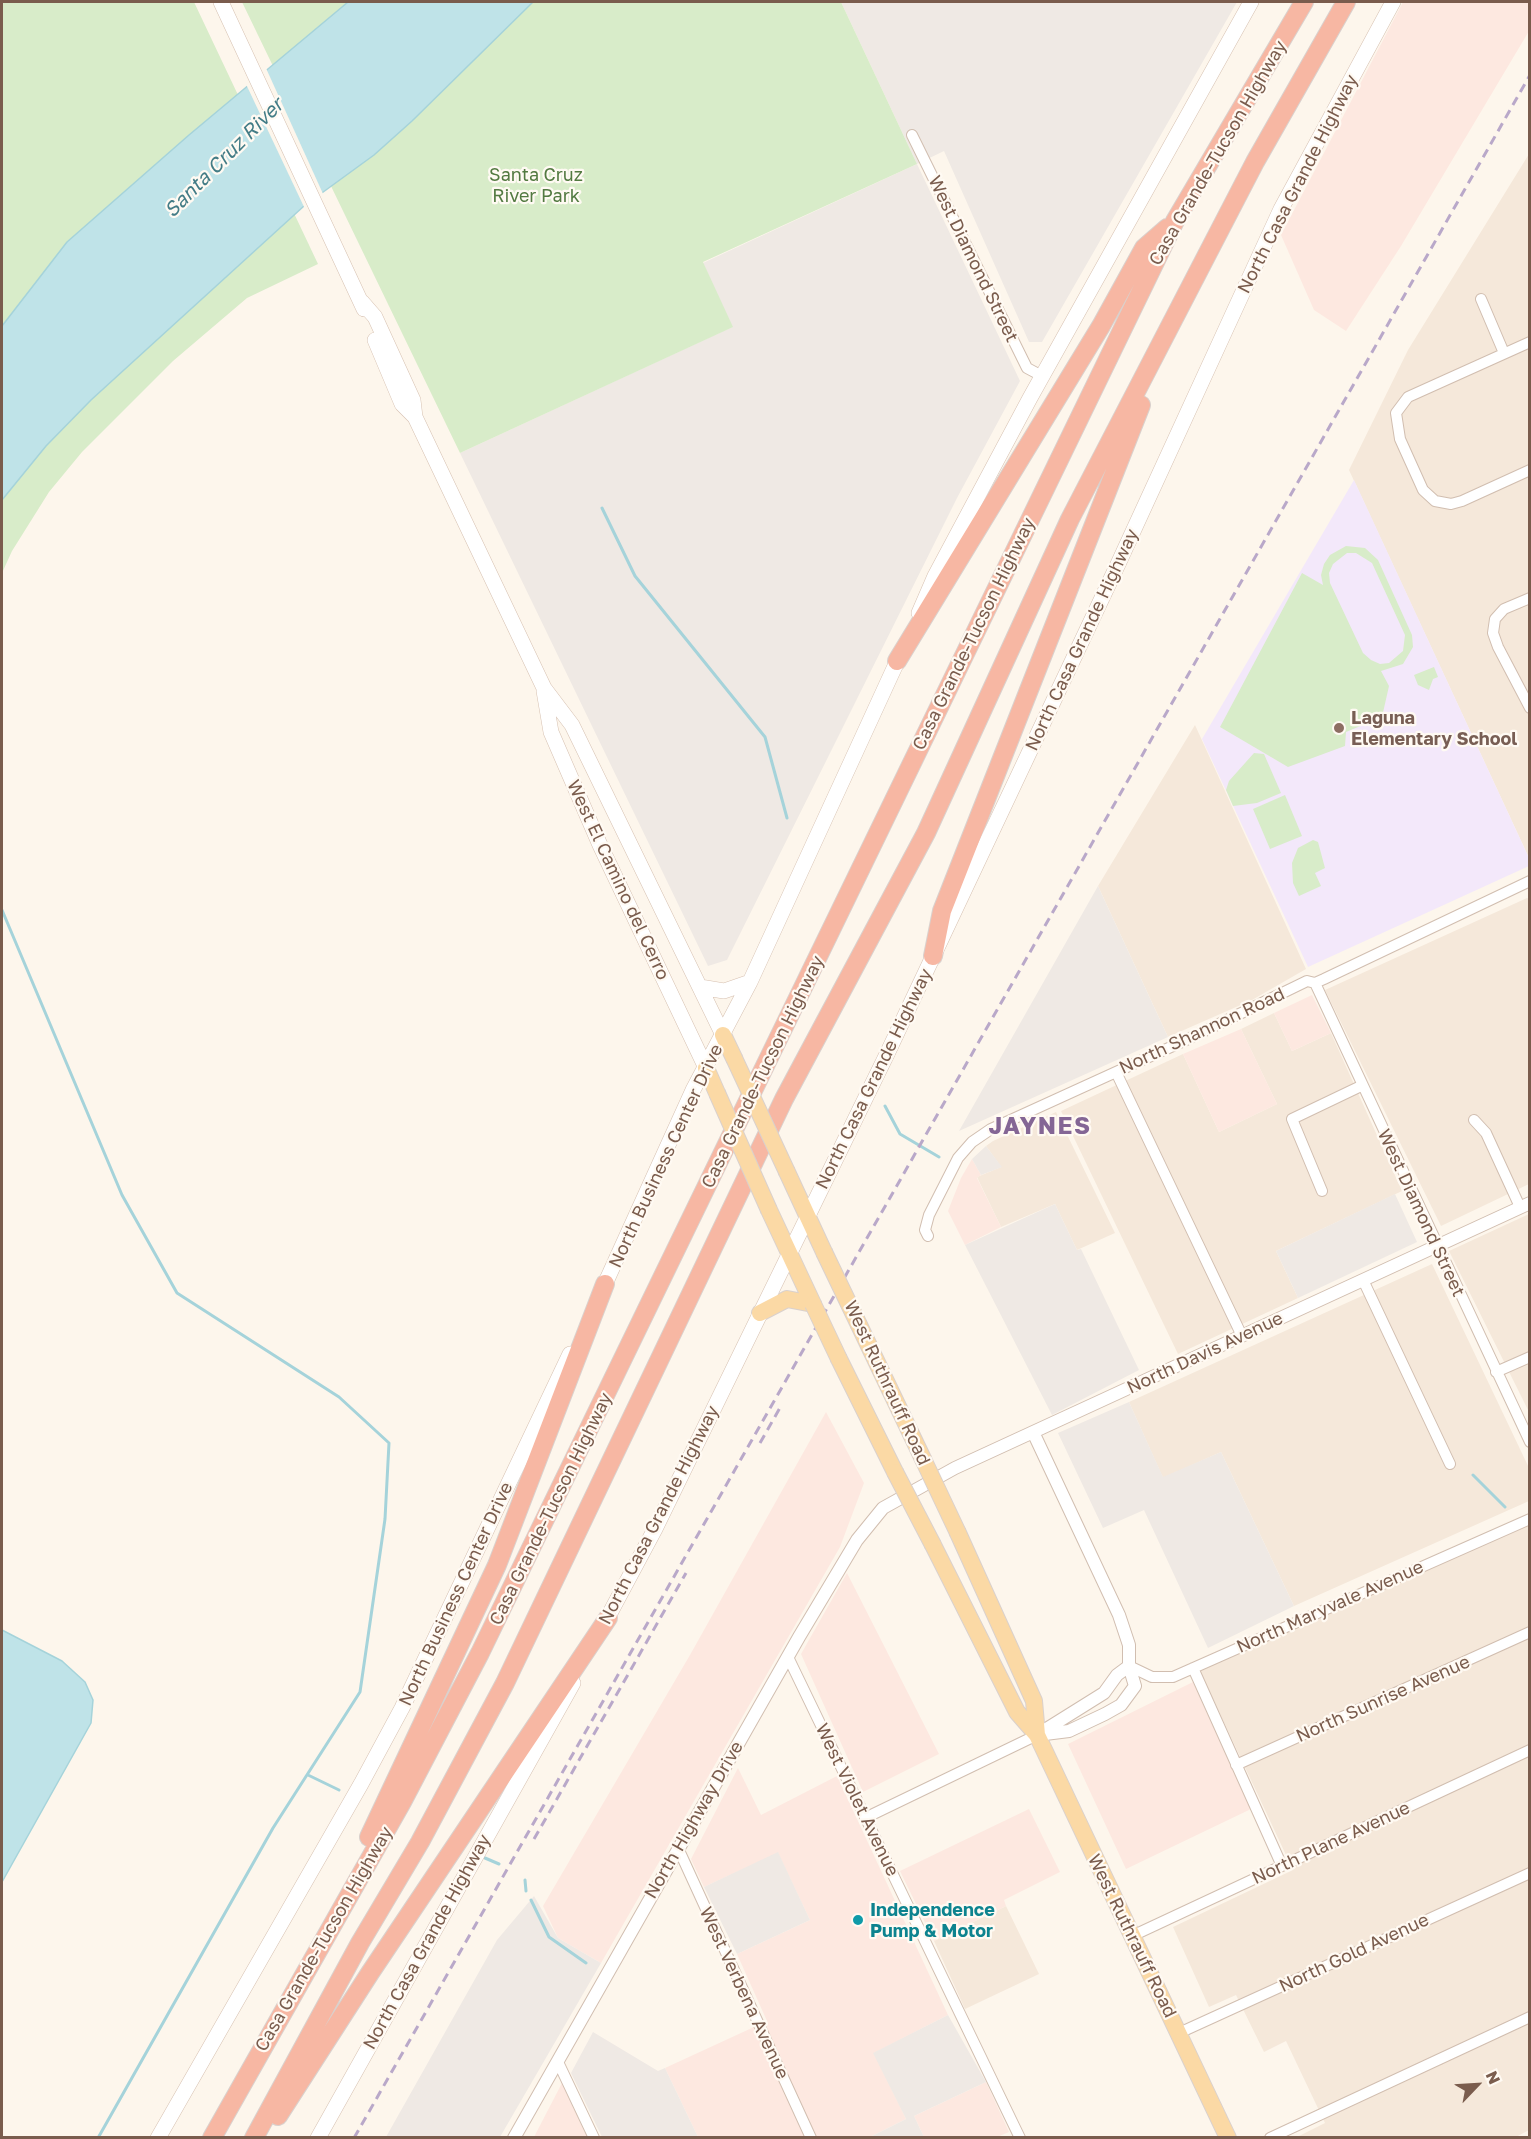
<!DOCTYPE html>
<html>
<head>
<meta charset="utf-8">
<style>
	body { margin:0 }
	#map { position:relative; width:1531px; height:2139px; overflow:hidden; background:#fdf6ec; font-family:"Golos Text",sans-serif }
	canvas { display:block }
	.frame { position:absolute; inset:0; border:3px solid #7a5c4d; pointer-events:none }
	.north { position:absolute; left:1447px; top:2055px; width:60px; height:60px; -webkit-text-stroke:4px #fffaf3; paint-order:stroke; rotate:65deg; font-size:16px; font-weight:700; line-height:24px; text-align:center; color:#7a5c4d }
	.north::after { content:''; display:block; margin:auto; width:21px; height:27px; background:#7a5c4d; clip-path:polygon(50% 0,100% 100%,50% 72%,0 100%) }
</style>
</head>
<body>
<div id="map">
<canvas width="1531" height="2139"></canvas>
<div class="frame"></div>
<div class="north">N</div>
</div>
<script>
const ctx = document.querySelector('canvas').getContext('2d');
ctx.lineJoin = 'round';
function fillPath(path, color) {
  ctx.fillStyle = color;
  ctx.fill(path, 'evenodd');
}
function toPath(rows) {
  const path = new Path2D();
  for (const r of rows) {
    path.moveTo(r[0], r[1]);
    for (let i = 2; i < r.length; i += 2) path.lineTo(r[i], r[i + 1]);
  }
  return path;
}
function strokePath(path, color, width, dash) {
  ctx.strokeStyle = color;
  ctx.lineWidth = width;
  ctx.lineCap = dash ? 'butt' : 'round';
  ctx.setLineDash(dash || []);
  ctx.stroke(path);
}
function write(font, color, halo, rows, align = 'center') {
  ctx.font = font + ' "Golos Text",sans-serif';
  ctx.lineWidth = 4.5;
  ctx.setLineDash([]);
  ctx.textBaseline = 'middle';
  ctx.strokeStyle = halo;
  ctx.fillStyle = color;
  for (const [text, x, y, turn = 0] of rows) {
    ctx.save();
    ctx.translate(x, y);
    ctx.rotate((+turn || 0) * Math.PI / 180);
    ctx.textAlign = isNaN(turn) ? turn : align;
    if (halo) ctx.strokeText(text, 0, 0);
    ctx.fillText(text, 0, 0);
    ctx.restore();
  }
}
const residential = toPath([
	[1529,154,1529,858,1349,470,1408,350],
	[1195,725,1306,969,1252,1000,1168,1037,1098,886],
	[1527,898,1529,899,1529,1184,1441,1226,1325,990],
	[1274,1013,1292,1051,1331,1033,1402,1191,1276,1251,1298,1298,1178,1354,1061,1111,1183,1054,1219,1132,1277,1104,1241,1029],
	[1056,1112,1115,1233,1077,1250,1055,1204,1001,1227,977,1177,1001,1167,986,1146,993,1141],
	[1529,1214,1529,1412,1449,1251],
	[1432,1264,1529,1468,1529,1501,1294,1606,1221,1452,1163,1478,1129,1402],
	[1529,1523,1529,2130,1514,2138,1297,2137,1325,2123,1286,2041,1264,2052,1236,1995,1209,2007,1173,1927,1293,1870,1200,1671],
	[1006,1906,1039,1974,965,2009,934,1941]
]);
const commercial = toPath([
	[1403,2,1529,2,1529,31,1401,246,1346,331,1314,310,1281,235],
	[1312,995,1331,1033,1292,1051,1274,1013],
	[1241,1029,1277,1104,1219,1132,1183,1054],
	[972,1159,981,1175,977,1178,1001,1227,965,1245,948,1211,961,1178],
	[826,1412,864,1483,840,1547,601,1963,558,1938,543,1906,690,1655],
	[847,1573,939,1754,863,1792,801,1654],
	[1193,1682,1251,1809,1126,1869,1068,1744],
	[738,1768,761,1815,837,1776,948,2015,874,2053,906,2119,870,2137,698,2137,665,2068,767,2021,737,1954,810,1920,778,1853,704,1887,691,1859],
	[1029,1809,1060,1872,1004,1900,1006,1906,934,1941,900,1871],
	[986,2082,1009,2132,997,2137,924,2137,914,2116],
	[562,2083,587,2137,534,2137]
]);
const industrial = toPath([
	[841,2,1237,2,1042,342,1029,342,944,151,917,164,1020,381,957,498,727,960,708,966,460,453,732,327,703,263,917,164],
	[1098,886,1168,1037,959,1131],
	[986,1146,1002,1167,981,1175,972,1159],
	[1395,1194,1417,1242,1298,1298,1276,1251],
	[1055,1204,1077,1250,1081,1249,1139,1370,1052,1415,965,1245],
	[1129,1402,1163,1477,1221,1452,1294,1606,1208,1648,1144,1510,1103,1528,1058,1433],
	[778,1852,810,1920,737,1954,704,1887],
	[534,1896,558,1938,601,1963,500,2137,386,2137,497,1940],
	[948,2015,986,2082,914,2116,924,2137,870,2137,906,2119,873,2053],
	[593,2032,658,2071,665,2068,698,2137,602,2137,571,2073]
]);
const education = toPath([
	[1354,480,1529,858,1529,866,1308,967,1202,739]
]);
const green = toPath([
	[2,2,194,2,318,264,247,298,173,361,82,452,49,492,12,551,2,573],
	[242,2,841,2,917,164,703,262,733,327,460,453],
	[1346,546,1365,548,1378,560,1412,635,1413,647,1403,664,1381,671,1389,686,1382,717,1346,732,1345,746,1288,767,1220,727,1302,573,1323,585,1321,575,1324,564,1330,555],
	[1347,553,1356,553,1372,563,1405,635,1403,651,1389,663,1380,664,1371,660,1363,653,1330,583,1329,573,1333,564],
	[1434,667,1438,677,1433,679,1429,690,1418,685,1414,675],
	[1254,753,1264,754,1281,793,1257,803,1233,806,1226,790,1229,781],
	[1285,795,1302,836,1270,849,1253,809],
	[1313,840,1318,842,1325,868,1315,873,1321,886,1299,896,1293,883,1292,863,1298,848]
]);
const water = toPath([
	[348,2,533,2,412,121,374,155,304,206,91,400,46,446,2,500,2,326,67,242,189,135,348,2],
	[2,1630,62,1661,85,1682,93,1700,91,1723,2,1882,2,1630]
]);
const pier = toPath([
	[265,66,324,196,305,209,245,82]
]);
const stream = toPath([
	[602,508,635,576,765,737,787,818],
	[2,910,122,1195,177,1293,339,1397,389,1443,385,1519,360,1692,273,1828,98,2138],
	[885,1106,900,1134,939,1157],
	[1473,1475,1505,1507],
	[308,1775,339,1790],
	[485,1858,499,1864],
	[525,1880,526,1891],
	[531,1900,549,1937,586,1963]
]);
const minor = toPath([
	[912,135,1027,368,1042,376],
	[1481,299,1504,353],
	[1530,342,1408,397,1396,413,1400,439,1423,490,1435,501,1451,504,1462,501,1530,470],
	[1530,598,1504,609,1495,619,1493,633,1498,647,1530,708],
	[1315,983,1530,1442],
	[1116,1072,1242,1336],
	[1474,1120,1486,1133,1520,1207],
	[1322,1191,1292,1119,1361,1086],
	[928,1236,925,1230,929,1215,958,1158,972,1142,991,1129,1184,1041,1307,981,1315,983,1324,979,1530,881],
	[1363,1280,1450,1464],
	[1496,1372,1530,1357],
	[788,1657,1020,2138],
	[1129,1666,1152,1677,1173,1677,1530,1519],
	[1193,1668,1282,1866],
	[1236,1765,1530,1632],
	[865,1818,1037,1735],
	[678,1848,811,2138],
	[1132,1936,1530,1750],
	[1179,2033,1530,1873],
	[558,2062,594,2138],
	[1270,2138,1530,2017]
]);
const tertiary = toPath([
	[1033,1432,1119,1615,1129,1645,1129,1666,1135,1686,1121,1705,1105,1714,1069,1731,1037,1735],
	[1040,1733,1104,1693,1117,1675,1129,1666],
	[514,2138,799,1637,857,1540,883,1508,955,1468,1530,1203]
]);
const secondary = toPath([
	[221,2,364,309],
	[362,302,375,317,413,400,415,417,544,688,572,725,723,1035],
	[375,340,402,404,415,417],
	[919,613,935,576,1030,398,1251,2],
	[544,691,551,732,600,845,706,1068],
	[700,987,724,991,750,982],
	[600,1295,693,1090,750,982,902,651],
	[602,1628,655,1529,887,1054,1119,562,1281,209,1393,2],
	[158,2138,361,1784,402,1708,570,1354],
	[318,2138,573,1683]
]);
const primary = toPath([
	[723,1035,734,1058],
	[706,1068,717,1093],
	[787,1172,824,1252],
	[769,1210,813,1304],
	[760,1313,787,1299,813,1304],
	[859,1325,923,1459],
	[839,1359,895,1472],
	[958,1533,1034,1701,1037,1735],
	[933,1545,1017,1712,1037,1735,1228,2138]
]);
const motorway = toPath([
	[897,661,1101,326,1144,248,1167,228],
	[933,956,942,911,1141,405],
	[369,1837,497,1565,605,1284],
	[278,2116,370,1973,608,1618],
	[212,2138,402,1802,480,1653,1175,221,1304,2],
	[254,2138,360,1943,420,1842,505,1683,784,1099,926,833,1070,519,1255,162,1346,2]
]);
const rail = toPath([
	[760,1443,781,1406],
	[534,1839,686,1573],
	[354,2138,1530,75]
]);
const primaryBridge = toPath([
	[734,1058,787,1172],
	[717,1093,769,1210],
	[824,1252,859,1325],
	[813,1304,839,1359],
	[923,1459,958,1533],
	[895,1472,933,1545]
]);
const markers = [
	[1339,728,6,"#8d6e63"],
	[858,1920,6,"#0f9aa8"]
];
const streetNames = [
	["Casa Grande-Tucson Highway",1218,153,-60],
	["North Casa Grande Highway",1298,184,-63],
	["West Diamond Street",973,259,64],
	["Casa Grande-Tucson Highway",974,634,-64],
	["North Casa Grande Highway",1082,640,-65],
	["West El Camino del Cerro",618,880,65],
	["North Shannon Road",1202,1031,-25],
	["Casa Grande-Tucson Highway",763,1072,-64],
	["North Casa Grande Highway",874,1079,-64],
	["North Business Center Drive",666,1156,-65],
	["West Diamond Street",1421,1213,65],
	["North Davis Avenue",1205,1353,-25],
	["West Ruthrauff Road",887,1383,65],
	["Casa Grande-Tucson Highway",551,1509,-64],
	["North Casa Grande Highway",659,1515,-63],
	["North Business Center Drive",456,1594,-65],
	["North Maryvale Avenue",1330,1607,-24],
	["North Sunrise Avenue",1383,1699,-24],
	["West Violet Avenue",857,1800,64],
	["North Highway Drive",694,1820,-60],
	["North Plane Avenue",1331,1843,-25],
	["West Ruthrauff Road",1132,1936,64],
	["Casa Grande-Tucson Highway",324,1939,-60],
	["North Casa Grande Highway",427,1942,-61],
	["North Gold Avenue",1354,1953,-25],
	["West Verbena Avenue",744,1993,65]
];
const parkNames = [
	["Santa Cruz",536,175],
	["River Park",536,196]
];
const educationNames = [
	["Laguna",1351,718],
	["Elementary School",1351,739]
];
const cultureNames = [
	["Independence",870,1910],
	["Pump & Motor",870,1931]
];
const waterNames = [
	["Santa Cruz River",224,158,-45]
];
const districtNames = [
	["JAYNES",1040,1126]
];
fillPath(residential, '#f5e8da');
fillPath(commercial, '#fde8e0');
fillPath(industrial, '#efe9e4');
fillPath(education, '#f3e8fa');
fillPath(green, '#d8ecc9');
fillPath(water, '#bfe3e8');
strokePath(water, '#a5d3da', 1.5);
fillPath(pier, '#fdf6ec');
strokePath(stream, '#a5d3da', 3);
strokePath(minor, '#d1beb0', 12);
strokePath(tertiary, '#d1beb0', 14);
strokePath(secondary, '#d6c0b0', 16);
strokePath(primary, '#dad1cd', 18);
strokePath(motorway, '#dad1cd', 20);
strokePath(minor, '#fff', 10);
strokePath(tertiary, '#fff', 12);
strokePath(secondary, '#fff', 15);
strokePath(primary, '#fbd9a5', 16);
strokePath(motorway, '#f7b7a3', 18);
strokePath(rail, '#b9a8c9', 3, [9, 6]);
strokePath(primaryBridge, '#dad1cd', 18, []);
strokePath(primaryBridge, '#fbd9a5', 16);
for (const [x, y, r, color] of markers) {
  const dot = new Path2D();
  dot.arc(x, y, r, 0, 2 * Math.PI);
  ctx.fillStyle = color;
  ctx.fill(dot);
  strokePath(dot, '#fffaf3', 2);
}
write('18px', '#7a5c4d', '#fffaf3', streetNames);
write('18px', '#537a41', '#fffaf3', parkNames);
write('bold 18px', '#785e54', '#fffaf3', educationNames, 'left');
write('bold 18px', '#0d838f', '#fffaf3', cultureNames, 'left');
write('italic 20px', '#437c86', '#fffaf3', waterNames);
ctx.letterSpacing = '1.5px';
write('bold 24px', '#846695', '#fffaf3', districtNames);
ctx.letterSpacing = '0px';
</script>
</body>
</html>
